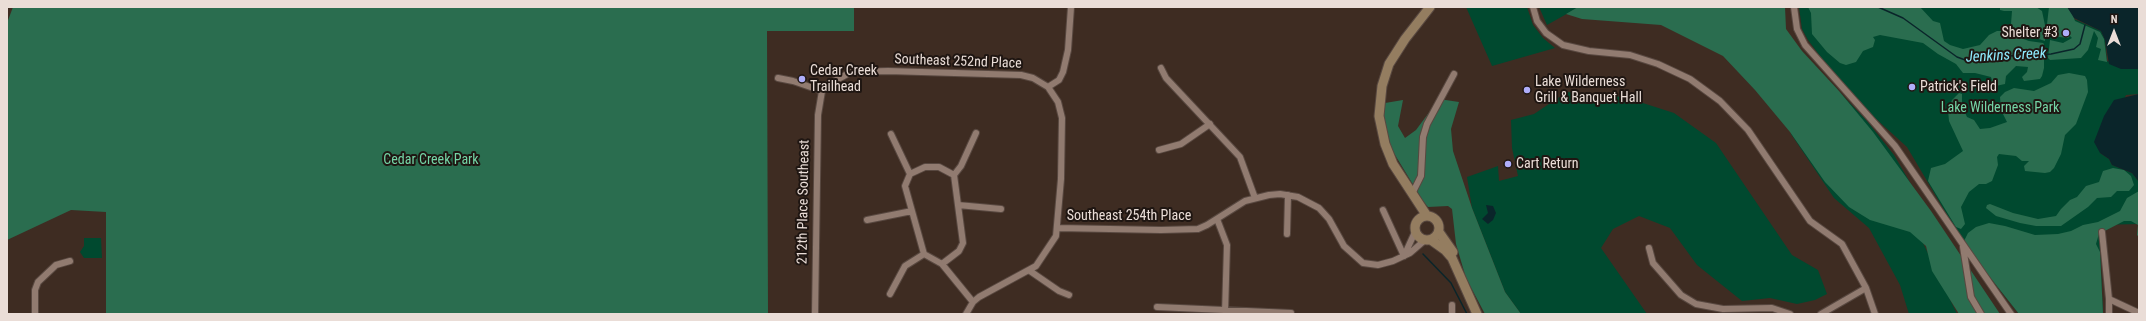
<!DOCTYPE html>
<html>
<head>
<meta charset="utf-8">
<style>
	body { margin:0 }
	#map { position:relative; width:2146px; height:321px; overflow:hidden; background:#3e2c22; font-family:"Roboto Condensed",sans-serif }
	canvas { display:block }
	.frame { position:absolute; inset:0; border:8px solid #eaddd7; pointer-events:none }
	.north { position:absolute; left:2094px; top:12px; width:40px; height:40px; -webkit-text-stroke:3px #1f1612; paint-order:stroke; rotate:0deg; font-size:11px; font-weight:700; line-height:16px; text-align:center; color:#eaddd7 }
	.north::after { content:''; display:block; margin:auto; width:14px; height:18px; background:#eaddd7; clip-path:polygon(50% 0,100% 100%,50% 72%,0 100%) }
</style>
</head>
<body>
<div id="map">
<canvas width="2146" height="321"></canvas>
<div class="frame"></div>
<div class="north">N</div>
</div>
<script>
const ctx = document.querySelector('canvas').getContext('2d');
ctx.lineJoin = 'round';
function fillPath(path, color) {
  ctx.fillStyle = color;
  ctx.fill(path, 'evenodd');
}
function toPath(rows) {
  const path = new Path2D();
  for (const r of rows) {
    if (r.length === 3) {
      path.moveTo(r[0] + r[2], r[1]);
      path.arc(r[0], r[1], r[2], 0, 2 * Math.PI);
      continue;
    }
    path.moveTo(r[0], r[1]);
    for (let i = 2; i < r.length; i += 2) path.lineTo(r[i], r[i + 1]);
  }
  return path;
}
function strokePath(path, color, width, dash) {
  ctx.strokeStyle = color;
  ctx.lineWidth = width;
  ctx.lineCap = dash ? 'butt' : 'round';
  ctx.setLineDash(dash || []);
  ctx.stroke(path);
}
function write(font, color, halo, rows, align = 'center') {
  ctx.font = font + ' "Roboto Condensed",sans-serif';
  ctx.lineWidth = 4;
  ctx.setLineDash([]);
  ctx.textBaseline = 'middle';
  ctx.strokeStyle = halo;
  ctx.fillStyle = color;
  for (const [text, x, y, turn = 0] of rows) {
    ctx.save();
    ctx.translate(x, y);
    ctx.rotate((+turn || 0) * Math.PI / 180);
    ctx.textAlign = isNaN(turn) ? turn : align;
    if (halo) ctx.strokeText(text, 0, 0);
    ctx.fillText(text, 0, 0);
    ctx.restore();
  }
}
const green = toPath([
	[1466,7,1527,7,1533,25,1543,38,1555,48,1492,66],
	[1539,7,1579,7,1547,25],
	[1799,7,2067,7,2074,19,2101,31,2105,40,2107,61,2127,69,2139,69,2139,94,2126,95,2100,153,2109,159,2112,165,2132,173,2139,182,2139,224,2099,225,2103,314,2019,314,1965,245,1907,147,1874,117,1823,60,1808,40,1802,29],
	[1791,39,1801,52,1867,121,1894,155,1919,198,1902,199,1957,314,1909,314,1900,285,1869,228,1834,198,1791,134],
	[1567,92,1624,97,1674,113,1716,143,1792,255,1818,270,1827,294,1815,300,1797,304,1770,298,1742,301,1697,265,1670,228,1639,216,1613,229,1601,248,1647,314,1521,314,1505,292,1472,208,1467,177,1498,166,1499,181,1518,176,1512,148,1511,120,1534,114],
	[84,238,101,238,102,258,84,258,80,252,84,246]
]);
const forest = toPath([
	[13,7,854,7,854,31,767,31,768,314,106,314,106,212,71,210,7,240,7,23],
	[1578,7,1785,7,1786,29,1802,51,1839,91,1873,132,1931,211,2000,314,1959,314,1932,271,1926,246,1910,232,1870,220,1849,207,1825,182,1790,132,1755,90,1723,56,1661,25,1582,19,1566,14],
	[1808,7,1920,7,1933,21,1940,23,1944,41,1950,45,1963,49,1980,45,1989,35,1997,31,2001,31,2008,37,2015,36,2029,41,2043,43,2044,44,2044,68,2042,76,2040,79,2024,81,2022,77,2027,72,2028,67,2016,66,2006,76,2005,84,1991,87,1989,85,1992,80,1991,77,1975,73,1963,73,1956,64,1938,54,1923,43,1880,35,1873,37,1875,40,1873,47,1863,51,1856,62,1846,65,1840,63,1827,52,1812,34,1811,13],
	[2000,7,2036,7,2042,11,2046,30,2045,41,2017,32,2011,24,2012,11,2004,11,2000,10],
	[2049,7,2067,7,2071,9,2075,21,2100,32,2104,39,2107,62,2098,60,2101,49,2096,47,2098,38,2094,31,2088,50,2081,58,2050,60,2048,58,2050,40,2063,43,2072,38,2070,36,2068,38,2051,36,2047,24],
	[2069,73,2085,76,2087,80,2088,92,2076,124,2065,135,2061,154,2054,168,2050,172,2045,173,2025,171,2024,166,2029,161,2022,161,2016,156,1999,154,1997,157,1998,165,1992,181,1986,184,1979,184,1969,192,1961,207,1965,224,1961,229,1956,227,1928,181,1931,168,1945,164,1963,151,1949,121,1948,110,1952,100,1959,93,1962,94,1962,106,1967,117,1974,120,1980,129,1990,128,2007,122,2001,110,2000,97,2005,92,2014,88,2034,91,2051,83,2058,75],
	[1439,99,1459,102,1451,129,1453,151,1472,208,1505,292,1521,314,1485,314,1466,278,1456,244,1452,209,1448,206,1428,207,1423,201,1389,145,1379,104,1403,100,1398,126,1405,138,1416,130],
	[2113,168,2124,170,2131,176,2134,185,2129,191,2117,191,2111,197,2097,198,2088,207,2061,226,2036,226,2020,223,1996,216,1986,208,1987,205,1990,204,2013,213,2038,219,2056,216,2061,209,2070,200,2077,197,2086,186,2099,182,2103,171],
	[2139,191,2139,237,2137,235,2138,225,2131,221,2124,221,2099,234,2098,237,2096,244,2100,252,2103,314,2019,314,1963,243,1968,233,1976,227,1989,223,2005,226,2035,235,2058,234,2071,231,2083,225,2098,222,2120,211,2127,198]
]);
const water = toPath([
	[2067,7,2139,7,2139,69,2121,69,2109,64,2105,40,2101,31,2074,18],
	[2139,94,2139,182,2132,173,2112,165,2109,159,2100,153,2094,142,2104,116,2114,100],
	[1486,205,1493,206,1496,213,1493,220,1488,224,1482,219,1488,213]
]);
const stream = toPath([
	[1878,7,1903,18,1957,57,1968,61,1985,60,2008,56,2051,54,2074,49,2080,44,2085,25],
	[1423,254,1451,283,1467,314]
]);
const street = toPath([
	[1533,7,1537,21,1546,33,1563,45,1589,51,1630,55,1658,64,1690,79,1720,101,1748,130,1810,221,1842,244,1866,288,1875,314],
	[1794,7,1797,29,1805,45,1895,146,2011,314],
	[1161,68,1166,78,1240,157,1255,198],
	[778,78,793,81,822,91],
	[891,134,910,174],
	[1159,150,1181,144,1210,124],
	[954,175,939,167,925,167,910,174,905,186,924,254,942,264,973,302],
	[1412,194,1421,176,1423,137,1427,124,1454,74],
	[958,205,1001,209],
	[1383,210,1404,256],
	[1217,219,1227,245,1225,313],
	[867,220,912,211],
	[1058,228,1161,230,1198,229,1207,225,1245,201,1269,195,1280,194,1298,197,1319,208,1329,219,1344,246,1363,263,1378,265,1393,261,1410,253,1425,240],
	[2102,232,2109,299,2139,313],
	[1287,234,1288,195],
	[1963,247,1971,297,1981,314],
	[1649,248,1653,263,1681,295,1696,304,1723,309,1772,308,1790,314],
	[1404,256,1415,232],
	[942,264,959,251,963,243,954,175,961,166,976,133],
	[1030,271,1059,291,1069,295],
	[890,294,905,266,924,254],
	[2109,299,2109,314],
	[1452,305,1452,314],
	[1157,307,1291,313],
	[35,314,35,290,38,282,56,265,70,261],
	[815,314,818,115,822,91,829,84,851,72,888,71,1021,75,1033,78,1048,87],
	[966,314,973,302,979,297,1036,266,1056,236,1061,179,1062,118,1058,102,1048,87,1059,80,1063,72,1068,50,1071,7],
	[1821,314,1866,288]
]);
const secondary = toPath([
	[1427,228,12],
	[1427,216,1393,164,1385,144,1379,116,1382,86,1389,64,1405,39,1430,7],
	[1439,232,1453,252],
	[1431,240,1445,250,1452,258,1477,314]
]);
const markers = [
	[2066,33,4,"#afaefa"],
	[802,79,4,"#afaefa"],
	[1912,87,4,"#afaefa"],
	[1527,90,4,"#afaefa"],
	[1508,164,4,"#afaefa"]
];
const poiNames = [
	["Shelter #3",2058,33,"right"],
	["Cedar Creek",810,71],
	["Trailhead",810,87],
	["Lake Wilderness",1535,82],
	["Grill & Banquet Hall",1535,98],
	["Patrick's Field",1920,87],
	["Cart Return",1516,164]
];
const streetNames = [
	["Southeast 252nd Place",958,62,2],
	["212th Place Southeast",804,202,-89],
	["Southeast 254th Place",1129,216]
];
const parkNames = [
	["Lake Wilderness Park",2000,108],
	["Cedar Creek Park",431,160]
];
const waterNames = [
	["Jenkins Creek",2006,56,-3]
];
fillPath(green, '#00492f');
fillPath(forest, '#2a6d4f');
fillPath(water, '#0a252a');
strokePath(stream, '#0a252a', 1.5);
strokePath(street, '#584840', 8);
strokePath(secondary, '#584840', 11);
strokePath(street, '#917b70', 6);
strokePath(secondary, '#947d60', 9);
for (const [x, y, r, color] of markers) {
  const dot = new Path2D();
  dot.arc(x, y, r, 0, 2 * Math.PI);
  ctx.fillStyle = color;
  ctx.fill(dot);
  strokePath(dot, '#1f1612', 1.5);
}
write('14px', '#eaddd7', '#1f1612', poiNames, 'left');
write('14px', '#eaddd7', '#1f1612', streetNames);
write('14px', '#75d6a7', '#1f1612', parkNames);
write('italic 15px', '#8eebfe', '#1f1612', waterNames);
</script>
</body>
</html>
